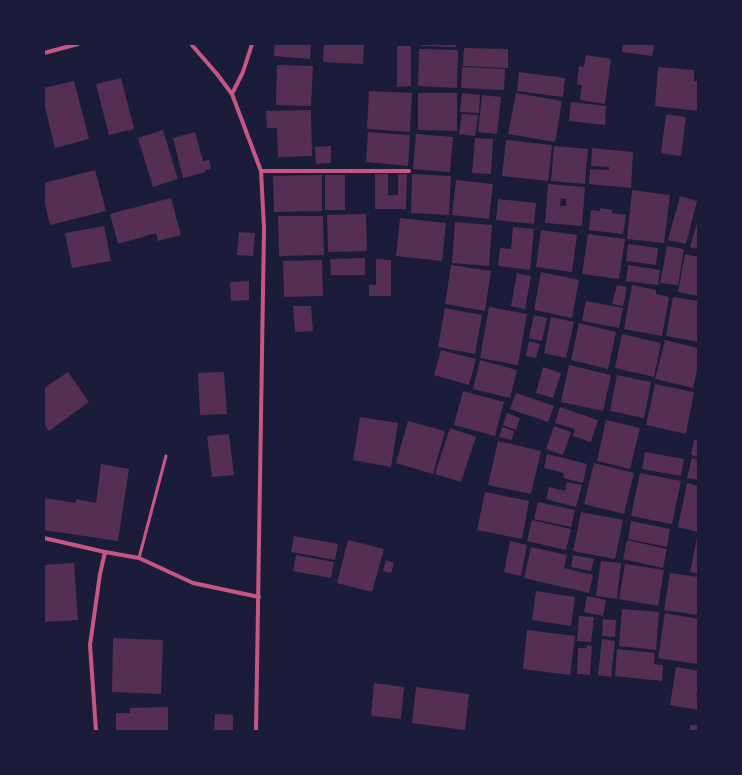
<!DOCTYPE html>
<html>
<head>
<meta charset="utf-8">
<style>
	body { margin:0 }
	#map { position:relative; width:742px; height:775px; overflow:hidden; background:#1b1b3a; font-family:Quicksand,sans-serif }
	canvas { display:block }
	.frame { position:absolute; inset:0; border:45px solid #1b1b3a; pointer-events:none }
</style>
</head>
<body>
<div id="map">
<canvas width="742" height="775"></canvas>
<div class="frame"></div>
</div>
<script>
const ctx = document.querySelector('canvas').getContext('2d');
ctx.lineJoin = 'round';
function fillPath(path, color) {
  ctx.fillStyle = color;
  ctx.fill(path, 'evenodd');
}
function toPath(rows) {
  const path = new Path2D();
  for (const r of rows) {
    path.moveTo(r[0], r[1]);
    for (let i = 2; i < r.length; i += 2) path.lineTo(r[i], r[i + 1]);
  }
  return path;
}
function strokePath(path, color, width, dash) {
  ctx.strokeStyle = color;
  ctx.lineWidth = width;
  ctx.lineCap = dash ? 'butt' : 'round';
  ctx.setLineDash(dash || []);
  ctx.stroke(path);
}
const building = toPath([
	[275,44,311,44,310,59,274,56],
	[324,44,364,44,363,64,323,62],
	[421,44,456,44,456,47,421,46],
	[623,44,654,44,652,56,622,52],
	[397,46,411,46,411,86,397,87],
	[464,48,508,49,508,68,463,66],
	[419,49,458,50,457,88,418,86],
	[586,55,611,59,605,104,580,100,582,85,577,84,579,66,584,67],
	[277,65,313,66,311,106,276,105],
	[462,67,505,69,504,90,461,88],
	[658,67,694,70,694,81,698,81,698,111,655,106],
	[519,72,565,78,563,97,517,91],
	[121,78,134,129,109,135,96,84],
	[74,81,89,139,55,148,44,103,44,88],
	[369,91,412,93,410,132,367,129],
	[418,93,457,93,457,131,418,130],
	[462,93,480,95,479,113,460,112],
	[516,93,562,101,555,142,508,134],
	[482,95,501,97,497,134,478,132],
	[571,102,606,106,605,125,569,121],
	[311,110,312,156,278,157,277,128,267,128,266,111],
	[462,114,478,115,475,136,459,134],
	[666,114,686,117,681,156,661,153],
	[163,130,178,179,153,187,138,138],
	[195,132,203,161,209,160,211,169,205,170,206,172,183,178,173,138],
	[368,132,410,135,408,166,366,162],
	[416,134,453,137,450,172,413,169],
	[475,138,493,139,491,174,472,173],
	[506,140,552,145,548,181,502,176],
	[331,146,331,163,316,164,315,147],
	[554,146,588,149,585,184,551,181],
	[592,148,633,152,631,188,589,184,590,169,609,170,609,167,591,166],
	[95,170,106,211,50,225,44,200,44,183],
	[375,174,388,174,388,195,398,195,398,174,407,174,406,209,375,209],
	[412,174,451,176,449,215,411,213],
	[322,175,322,211,274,212,273,176],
	[325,175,345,175,345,210,325,210],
	[456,180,493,184,489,219,452,215],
	[548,184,585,187,582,226,545,223],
	[561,198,566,199,566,206,560,206],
	[632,190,670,195,664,243,627,239],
	[680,196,697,201,686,244,668,240],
	[171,198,181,235,158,241,156,233,118,244,110,214],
	[498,199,536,203,534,224,496,220],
	[600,208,612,210,612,213,626,215,623,234,589,230,591,210,600,211],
	[366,214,367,251,328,252,327,215],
	[278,216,323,216,324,255,279,256],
	[400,218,446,223,442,261,396,256],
	[698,220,698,249,690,247],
	[455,222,492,225,489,266,452,263],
	[104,226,111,261,72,268,65,233],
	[513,227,534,229,530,270,498,266,500,248,511,249],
	[541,230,577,235,572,272,536,267],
	[239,232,255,233,253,256,237,255],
	[588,234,625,239,619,279,582,274],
	[628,244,658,248,656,265,626,261],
	[667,246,684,249,678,285,660,283],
	[685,254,698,257,698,296,678,292],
	[365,258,365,275,331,275,330,259],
	[376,259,391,260,391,296,369,296,369,285,376,285],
	[322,260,323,296,284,297,283,261],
	[451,265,491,271,485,311,445,304],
	[628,265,660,270,658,285,626,281],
	[541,272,579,280,572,318,534,310],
	[517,273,531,276,525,309,511,306],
	[249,281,249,300,231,301,230,282],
	[617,285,627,287,623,306,612,304],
	[632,285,656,290,656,294,669,297,662,336,624,329],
	[673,297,698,301,698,342,666,336],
	[586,301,623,308,619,328,582,321],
	[293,306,311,306,313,331,295,332],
	[489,307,527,314,518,365,480,358],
	[445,308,482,315,475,354,438,347],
	[534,315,547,318,542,341,529,338],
	[551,317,574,322,566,358,544,353],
	[579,323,616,332,608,369,571,360],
	[622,334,661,343,654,377,615,368],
	[665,340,698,348,698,365,693,388,655,379],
	[529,341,540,344,536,358,526,356],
	[441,350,476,359,469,385,434,375],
	[480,360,517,370,510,398,473,389],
	[569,365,611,375,603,411,561,402],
	[543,367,561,373,553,398,536,393],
	[68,372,89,402,49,431,44,424,44,388],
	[224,372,227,414,200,415,198,373],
	[617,375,651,382,644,418,610,411],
	[655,384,694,392,686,434,646,425],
	[463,391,504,402,495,436,454,425],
	[516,393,554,406,548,422,510,409],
	[560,407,598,420,591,442,573,436,575,429,555,423],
	[507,413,520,418,516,430,503,425],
	[360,417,398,423,391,467,353,460],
	[606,420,640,428,630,469,597,461],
	[408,421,445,431,433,474,396,463],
	[554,426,571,432,563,455,546,449],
	[502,427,514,431,512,440,499,437],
	[450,428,476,437,461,482,435,474],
	[229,434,234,475,212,477,207,436],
	[694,440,698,441,698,457,691,455],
	[498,441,541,451,531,494,488,485],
	[645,452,684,459,681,476,642,469],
	[547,454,587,464,583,483,563,478,564,473,544,468],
	[692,458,698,460,698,480,687,478],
	[594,463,634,473,624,514,584,504],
	[101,464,129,469,118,541,44,530,44,498,76,503,76,499,96,503],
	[640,473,681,481,672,524,631,516],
	[567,482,582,485,576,507,546,499,549,487,565,491],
	[687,483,698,486,698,532,678,527],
	[485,492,529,501,522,539,477,530],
	[538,502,575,510,571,527,534,519],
	[581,512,623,520,615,559,573,551],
	[532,520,571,529,566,550,527,541],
	[631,521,670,529,667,547,628,539],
	[294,536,338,544,335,560,291,552],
	[697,538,698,538,698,574,690,572],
	[348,540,384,549,372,592,337,583],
	[627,540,667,549,663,568,623,559],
	[510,541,527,545,521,576,504,572],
	[531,547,567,555,564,568,593,575,589,593,524,578],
	[296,555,334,562,331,578,293,571],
	[573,555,594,559,591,571,571,567],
	[386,560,394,563,391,573,383,571],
	[601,561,621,563,617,599,596,596],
	[74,563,78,620,44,622,44,565],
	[625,564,664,570,658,606,619,599],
	[670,573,698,577,698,615,664,610],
	[536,591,575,597,571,626,532,620],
	[587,596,606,600,603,616,584,612],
	[622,609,659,612,656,650,619,646],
	[665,613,698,619,697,664,658,658],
	[579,616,594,617,591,642,577,641],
	[603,619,616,620,615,637,602,636],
	[527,630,575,636,570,675,523,669],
	[113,638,163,640,161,694,112,692],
	[602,639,615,641,611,677,598,675],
	[587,645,592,646,590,675,577,674,578,648,587,648],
	[617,649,655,653,654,664,663,665,662,681,615,676],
	[676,667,698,671,698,688,696,696,698,697,698,710,670,705],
	[374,683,404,687,401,719,371,716],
	[416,687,469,694,465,730,412,723],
	[168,707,168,731,116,731,116,713,130,713,130,708],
	[215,714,233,715,233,731,214,731],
	[690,725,698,725,698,731,690,731]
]);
const service = toPath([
	[139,558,166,456]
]);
const minor = toPath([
	[191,44,217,74,232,94,261,171,264,228,256,731],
	[44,53,78,44],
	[232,94,243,72,252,44],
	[261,171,409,171],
	[44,538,105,552,139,558,193,583,259,597],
	[96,731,90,645,100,574,105,552]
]);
fillPath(building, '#542f53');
strokePath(service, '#c65784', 3);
strokePath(minor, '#c65784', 4);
</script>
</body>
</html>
